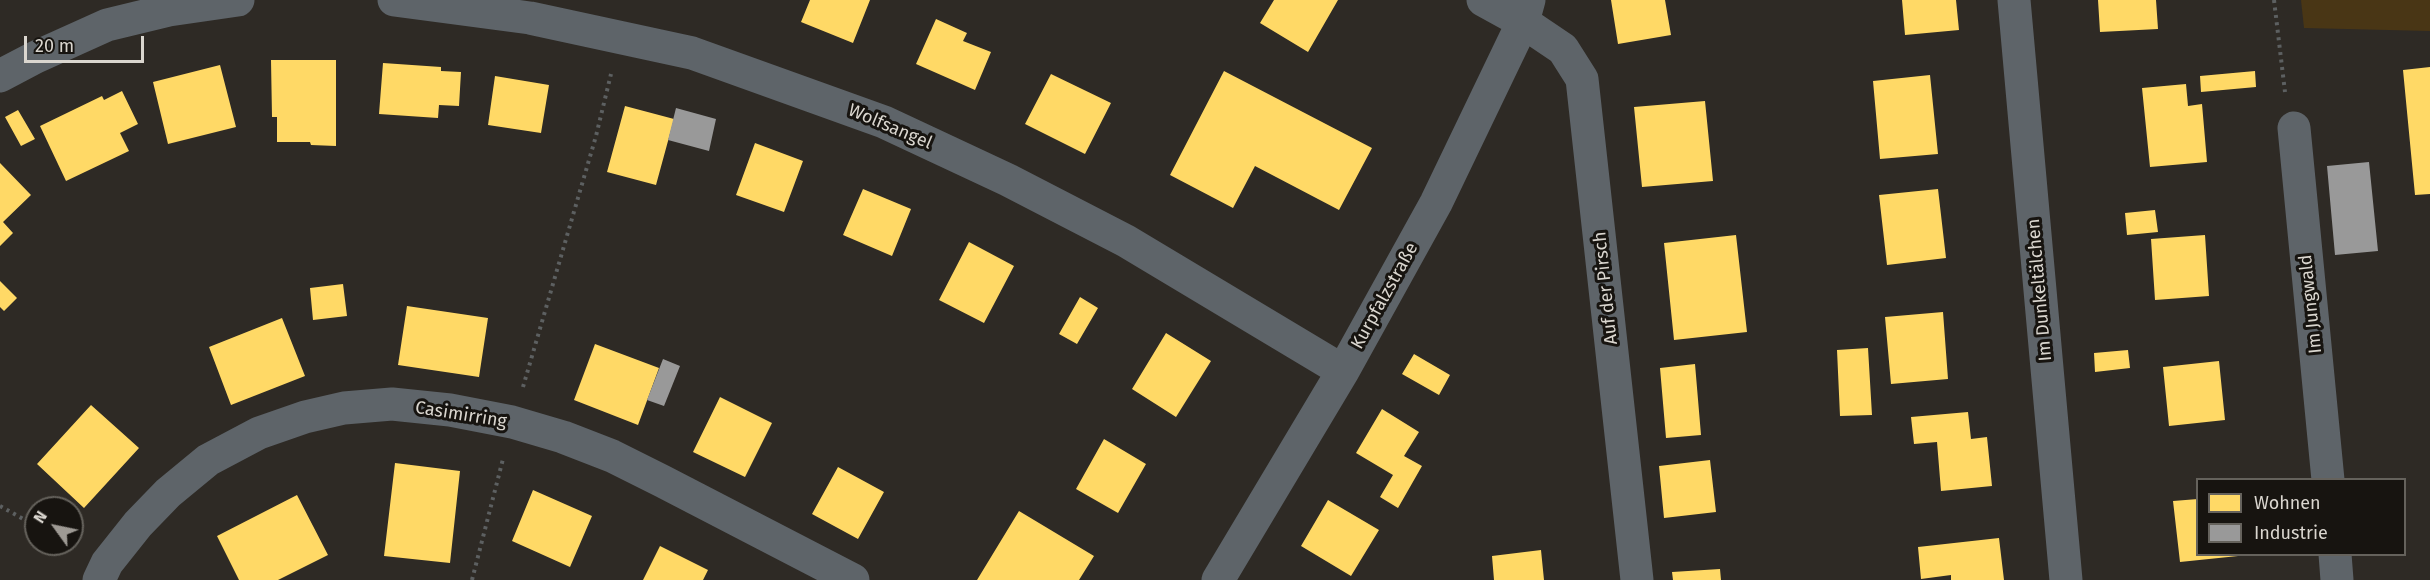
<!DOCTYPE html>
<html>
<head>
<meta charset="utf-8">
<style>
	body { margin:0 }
	#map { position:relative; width:2430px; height:580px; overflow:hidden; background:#2e2a25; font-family:"Fira Sans",sans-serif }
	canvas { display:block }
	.legend { position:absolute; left:2196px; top:478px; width:210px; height:78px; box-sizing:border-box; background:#171410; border:2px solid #65625c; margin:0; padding:8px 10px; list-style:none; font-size:18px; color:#dad6cf }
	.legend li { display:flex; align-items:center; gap:12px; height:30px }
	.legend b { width:30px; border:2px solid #65625c }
	.north { position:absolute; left:24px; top:496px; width:60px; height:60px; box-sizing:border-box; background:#171410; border:2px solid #65625c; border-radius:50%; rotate:303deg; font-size:16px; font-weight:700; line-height:24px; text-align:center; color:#dad6cf }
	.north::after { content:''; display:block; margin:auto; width:21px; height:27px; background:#9e9a94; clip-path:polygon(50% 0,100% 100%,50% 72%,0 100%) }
	.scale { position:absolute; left:24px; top:36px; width:120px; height:27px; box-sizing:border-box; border:3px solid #dad6cf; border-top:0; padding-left:8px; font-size:18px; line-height:21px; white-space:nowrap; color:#dad6cf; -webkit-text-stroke:4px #171410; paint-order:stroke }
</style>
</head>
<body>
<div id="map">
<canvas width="2430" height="580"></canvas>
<ul class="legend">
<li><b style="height:16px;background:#ffd966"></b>Wohnen</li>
<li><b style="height:16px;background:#999"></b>Industrie</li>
</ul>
<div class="north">N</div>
<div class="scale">20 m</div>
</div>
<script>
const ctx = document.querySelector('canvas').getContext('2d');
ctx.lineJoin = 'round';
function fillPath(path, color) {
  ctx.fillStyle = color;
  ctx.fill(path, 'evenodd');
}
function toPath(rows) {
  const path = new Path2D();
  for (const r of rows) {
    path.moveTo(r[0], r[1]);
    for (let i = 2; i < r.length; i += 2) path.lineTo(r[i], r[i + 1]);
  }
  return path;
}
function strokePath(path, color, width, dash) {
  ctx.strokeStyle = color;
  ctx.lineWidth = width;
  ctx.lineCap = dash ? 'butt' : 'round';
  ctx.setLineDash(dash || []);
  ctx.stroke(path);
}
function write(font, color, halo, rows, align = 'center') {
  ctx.font = font + ' "Fira Sans",sans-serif';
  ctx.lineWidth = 6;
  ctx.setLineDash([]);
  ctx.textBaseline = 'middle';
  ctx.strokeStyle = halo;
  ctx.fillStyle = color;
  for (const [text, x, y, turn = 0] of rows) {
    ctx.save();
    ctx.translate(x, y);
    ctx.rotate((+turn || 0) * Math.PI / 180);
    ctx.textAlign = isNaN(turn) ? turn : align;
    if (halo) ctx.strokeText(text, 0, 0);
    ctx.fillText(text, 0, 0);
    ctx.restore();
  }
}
const green = toPath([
	[2301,0,2430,0,2430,31,2304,28]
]);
const homes = toPath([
	[810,0,870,0,853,43,801,22],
	[1274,0,1338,0,1308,52,1260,23],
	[1611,0,1665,0,1671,35,1618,44],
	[1902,0,1956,0,1959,30,1905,35],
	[2098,0,2156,0,2158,29,2100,32],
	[936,19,967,33,963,41,991,52,975,90,916,64],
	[271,60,336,60,336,146,311,145,310,142,277,142,277,117,272,117],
	[383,63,441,67,441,71,461,72,459,106,439,105,438,118,379,114],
	[220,65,236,127,168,144,153,82],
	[2430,67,2430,194,2415,195,2403,70],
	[1224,71,1372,148,1339,210,1255,166,1233,208,1170,175],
	[2255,71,2256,87,2201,92,2200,76],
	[1051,74,1111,103,1085,154,1025,124],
	[1930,75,1938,154,1880,159,1873,81],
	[495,76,549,85,541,133,488,125],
	[2186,84,2188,106,2202,104,2207,162,2150,167,2142,88],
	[122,91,138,124,120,133,129,151,66,181,40,126,102,96,104,100],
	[1705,101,1713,181,1642,187,1634,107],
	[625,106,674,119,656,185,607,172],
	[18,110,35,139,21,146,5,117],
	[755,143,803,161,784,212,736,195],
	[0,163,31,195,3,222,13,233,0,246],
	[863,189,911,209,892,256,843,235],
	[1938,189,1946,258,1887,265,1879,195],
	[2155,210,2158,232,2127,235,2125,213],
	[1736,235,1747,332,1674,340,1664,243],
	[2205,235,2209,296,2155,300,2151,239],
	[969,242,1014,266,984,323,939,300],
	[0,281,17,298,4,311,0,307],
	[343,284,347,316,313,320,310,288],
	[1080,297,1098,308,1077,344,1059,334],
	[407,306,488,318,479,377,398,365],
	[1943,312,1948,379,1891,384,1885,317],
	[282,318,305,376,231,405,209,347],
	[1166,333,1211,361,1176,417,1132,389],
	[595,344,659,368,638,425,574,400],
	[1868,348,1872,415,1840,416,1837,350],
	[2128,350,2130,368,2095,372,2094,353],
	[1414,354,1450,375,1439,395,1402,374],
	[2219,361,2225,420,2169,426,2163,367],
	[1695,364,1701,435,1666,438,1660,368],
	[720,397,772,423,745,477,693,452],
	[91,405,139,448,84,508,37,464],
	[1382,409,1419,432,1404,456,1422,466,1398,508,1380,497,1393,475,1356,453],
	[1968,412,1971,439,1987,437,1992,486,1941,491,1937,442,1914,444,1911,417],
	[1104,439,1146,464,1118,513,1076,489],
	[1710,460,1716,512,1664,518,1659,466],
	[395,463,460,471,450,563,384,556],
	[838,467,884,492,858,539,812,514],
	[533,490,592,516,570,567,512,541],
	[297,495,328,555,278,580,239,580,217,536],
	[2198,499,2198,554,2238,556,2180,562,2173,501],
	[1328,500,1379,530,1351,576,1301,546],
	[1019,511,1094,556,1079,580,977,580],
	[1999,538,2004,580,1951,580,1951,575,1921,579,1918,547],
	[660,546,708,570,703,580,643,580],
	[1541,550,1544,580,1494,580,1492,556],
	[1720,569,1721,580,1673,580,1672,572]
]);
const industry = toPath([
	[676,108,716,119,709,151,668,140],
	[2369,162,2378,251,2335,255,2327,166],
	[663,359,680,366,664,406,647,400]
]);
const path = toPath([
	[2274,0,2285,92],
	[523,387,596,136,611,74],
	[0,506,36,526],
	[472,580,503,459]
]);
const minor = toPath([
	[394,0,530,18,692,53,884,122,1008,180,1126,241,1343,371],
	[1483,0,1523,22,1563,49,1582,79,1637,580],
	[2014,0,2066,580],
	[0,76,36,57,107,25,169,10,238,0],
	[2294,128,2328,480],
	[2335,554,2337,580],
	[99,580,107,563,138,524,168,493,208,460,259,433,305,417,344,408,392,404,450,410,512,422,563,437,612,456,662,481,853,580],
	[1218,580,1343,371,1436,203,1523,22,1529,0]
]);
const streetNames = [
	["Wolfsangel",890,127,23],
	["Auf der Pirsch",1606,288,-96],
	["Im Dunkeltälchen",2040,290,-95],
	["Kurpfalzstraße",1385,296,-61],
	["Im Jungwald",2311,304,-96],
	["Casimirring",461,415,9]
];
fillPath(green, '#493615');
fillPath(homes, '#ffd966');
fillPath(industry, '#999');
strokePath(path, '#5d6061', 4, [3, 4.5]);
strokePath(minor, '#5e6469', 33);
write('18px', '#dad6cf', '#171410', streetNames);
</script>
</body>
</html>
